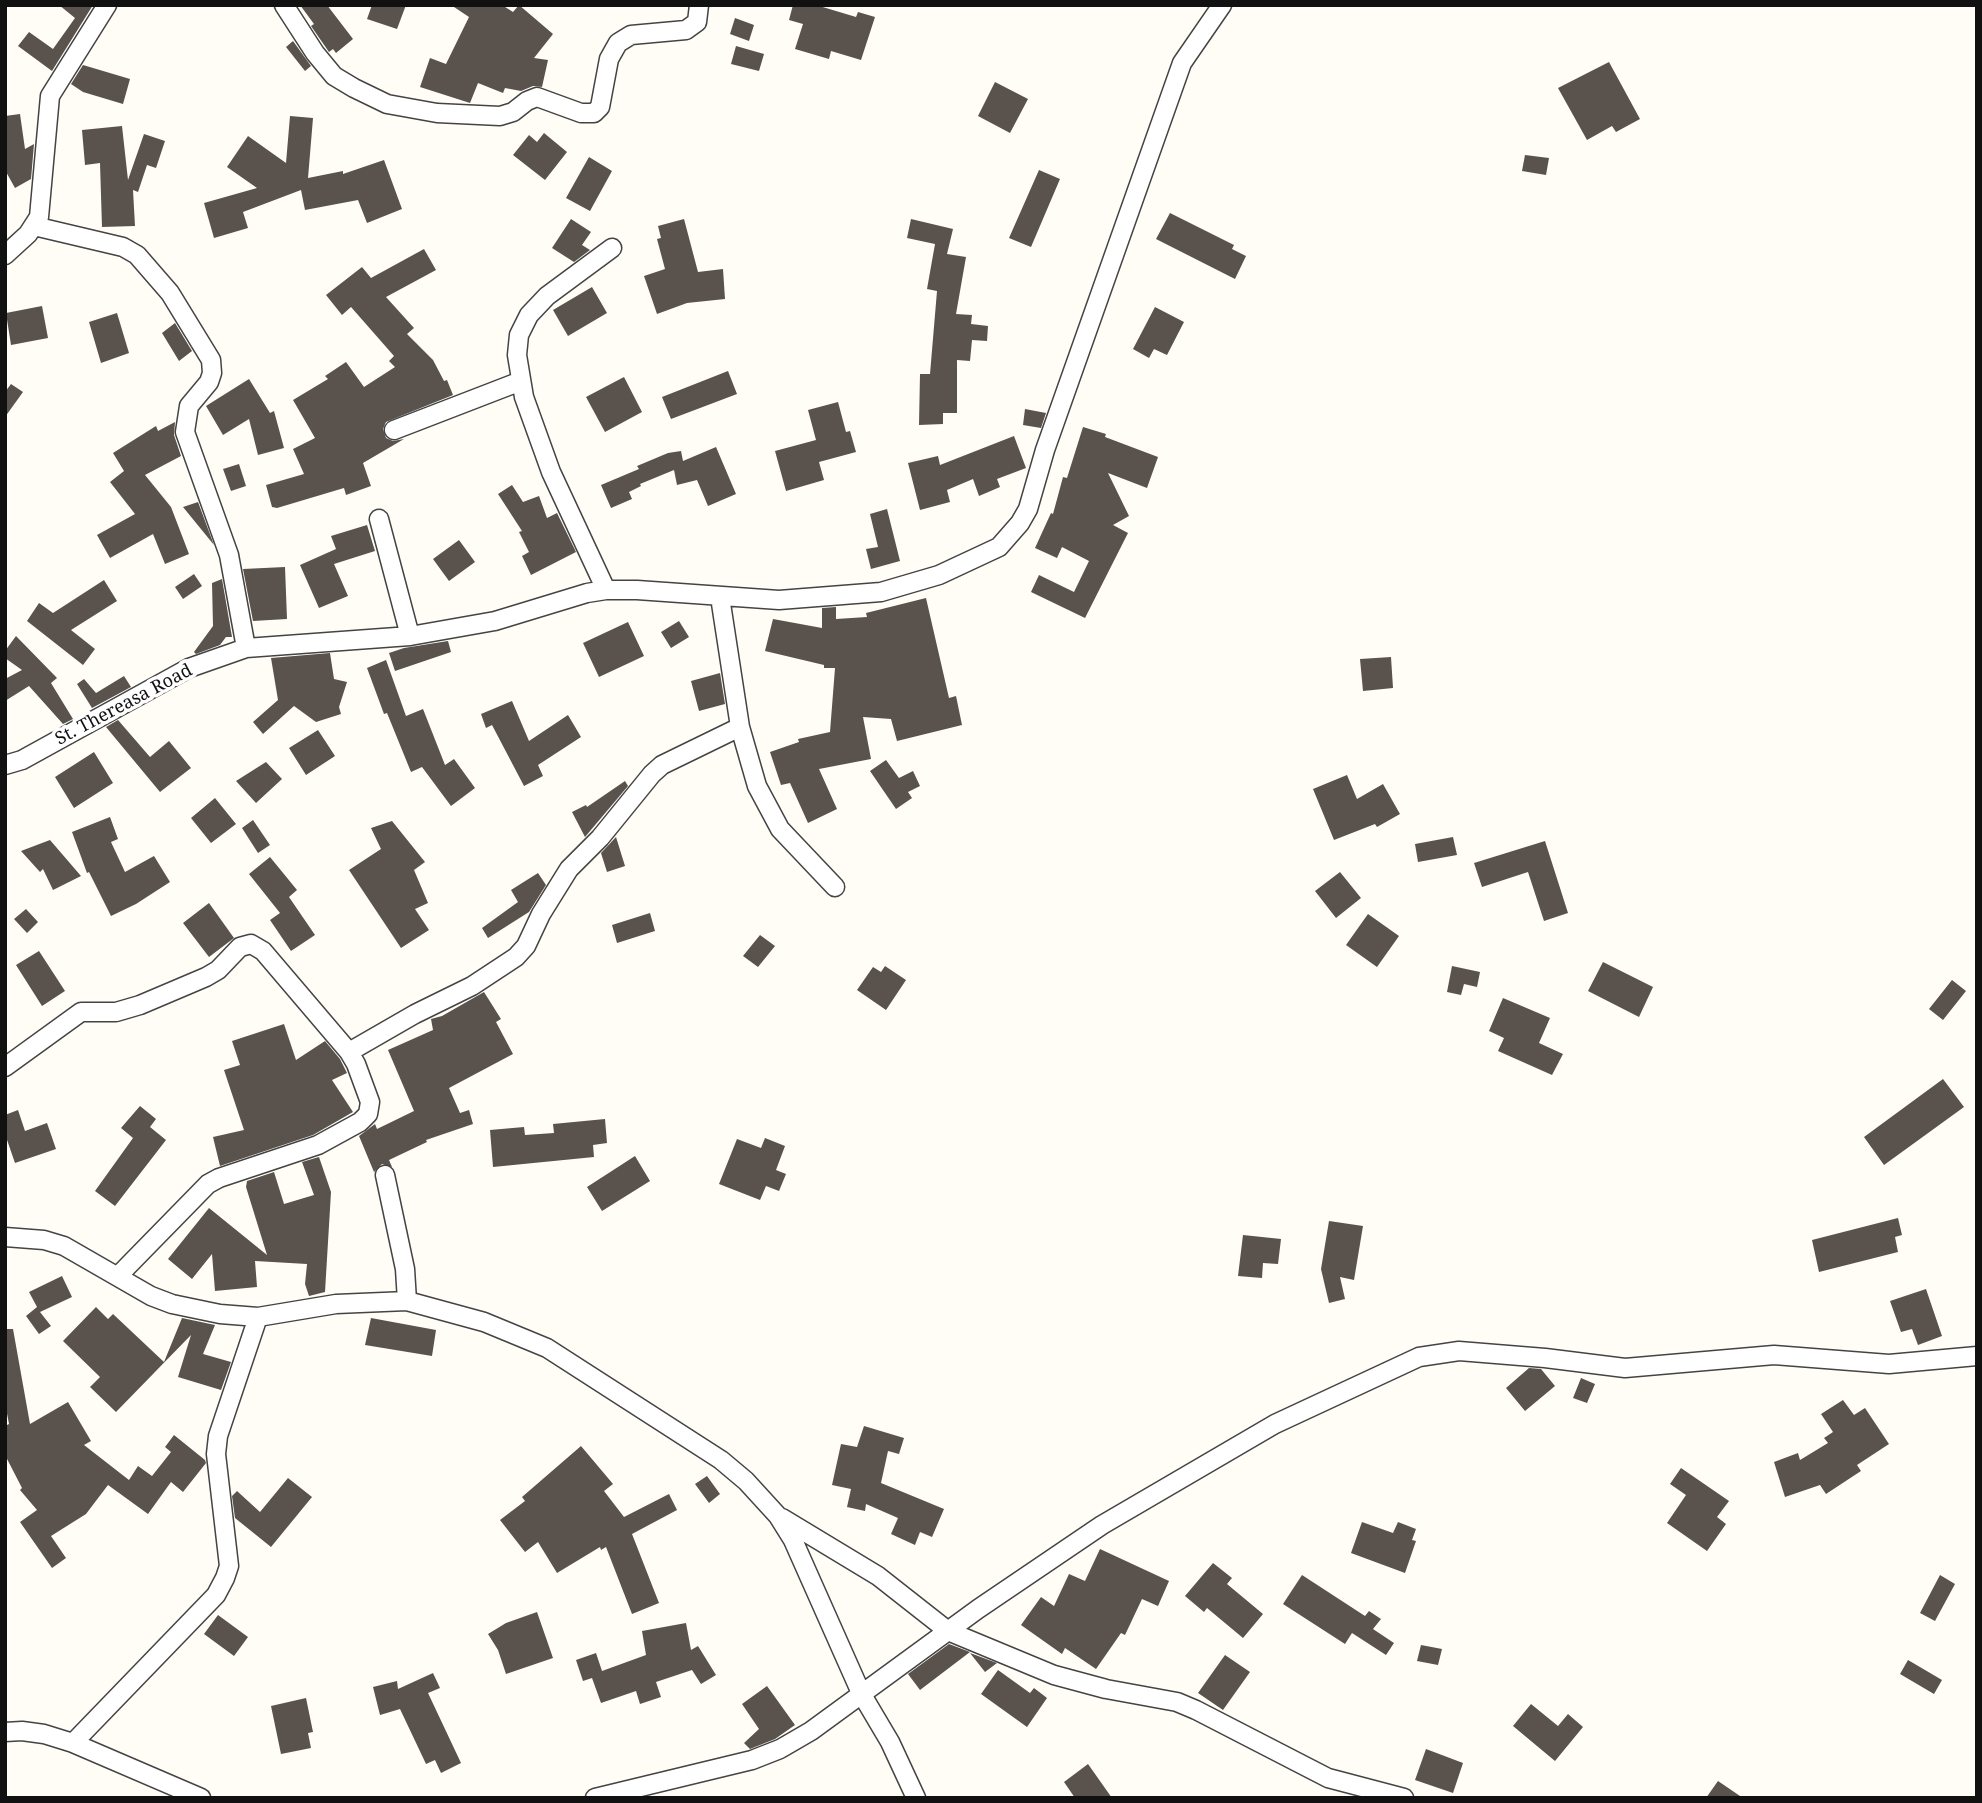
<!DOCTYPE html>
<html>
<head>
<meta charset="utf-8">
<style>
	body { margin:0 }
	#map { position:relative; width:1982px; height:1803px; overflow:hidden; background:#fffdf5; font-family:"Noto Serif",serif }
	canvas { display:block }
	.frame { position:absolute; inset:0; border:7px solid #111; pointer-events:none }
</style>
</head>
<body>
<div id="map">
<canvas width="1982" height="1803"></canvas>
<div class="frame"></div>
</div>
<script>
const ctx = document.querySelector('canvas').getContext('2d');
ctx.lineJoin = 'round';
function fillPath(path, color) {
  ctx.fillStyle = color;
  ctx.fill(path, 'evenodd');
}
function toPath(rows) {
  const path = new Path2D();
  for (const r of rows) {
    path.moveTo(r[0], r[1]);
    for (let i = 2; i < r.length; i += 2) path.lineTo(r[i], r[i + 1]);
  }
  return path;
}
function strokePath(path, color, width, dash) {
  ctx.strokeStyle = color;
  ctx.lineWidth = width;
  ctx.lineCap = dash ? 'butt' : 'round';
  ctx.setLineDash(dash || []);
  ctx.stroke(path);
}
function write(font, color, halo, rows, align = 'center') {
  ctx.font = font + ' "Noto Serif",serif';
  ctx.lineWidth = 7;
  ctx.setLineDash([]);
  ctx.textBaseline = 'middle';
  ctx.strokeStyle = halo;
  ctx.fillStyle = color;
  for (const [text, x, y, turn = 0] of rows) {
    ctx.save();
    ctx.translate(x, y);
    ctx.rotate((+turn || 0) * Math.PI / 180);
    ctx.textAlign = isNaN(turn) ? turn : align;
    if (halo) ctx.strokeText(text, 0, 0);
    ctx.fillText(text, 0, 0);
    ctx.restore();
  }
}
const building = toPath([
	[59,5,93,5,52,71,18,46,29,32,53,49,75,18],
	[300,5,327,5,353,39,336,53,333,49,329,52,311,26,314,24],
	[372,5,406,5,397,29,367,19],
	[451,5,502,5,513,12,519,5,553,34,534,58,548,60,542,87,533,86,521,91,505,88,503,93,478,83,470,103,420,87,430,58,446,64,469,17],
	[793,5,816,5,856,17,858,12,875,17,861,60,831,51,829,59,795,49,803,24,789,20],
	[735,18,754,25,749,41,730,34],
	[293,41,311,66,305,71,286,47],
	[736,46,764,54,759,71,731,64],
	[1609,62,1640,119,1616,132,1612,126,1587,140,1558,88],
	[83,65,130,79,123,104,83,92,71,84],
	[995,82,1028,99,1010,133,978,116],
	[20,114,25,149,34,144,31,179,15,188,5,170,5,116],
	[290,116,313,118,308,178,343,171,343,174,384,160,402,209,367,223,358,200,305,210,301,190,243,212,248,228,214,238,204,203,257,188,227,167,248,136,286,163],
	[122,126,128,180,144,134,165,141,156,168,147,165,138,192,133,190,135,226,102,227,100,163,85,165,82,130],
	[544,133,567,152,545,180,513,155,529,135,537,142],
	[1525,155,1549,158,1546,175,1522,171],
	[589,157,612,171,590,211,566,198],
	[1039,170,1060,179,1031,247,1009,238],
	[1170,213,1234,245,1232,249,1246,256,1235,279,1156,239],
	[571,219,591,232,582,245,590,250,574,262,552,248],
	[684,219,698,272,723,269,725,299,687,303,657,314,644,276,665,269,657,239,661,238,658,226],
	[911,219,953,229,947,254,966,257,956,314,972,315,971,324,988,326,987,341,972,340,970,361,957,360,957,413,943,413,943,424,919,425,920,374,930,374,937,291,927,289,935,244,907,238],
	[424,249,436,270,386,297,414,328,407,334,433,360,444,381,447,380,453,395,386,422,383,429,386,438,393,441,404,439,363,463,371,486,346,495,344,488,277,508,272,507,266,485,304,474,293,449,315,438,293,400,328,379,325,376,346,362,364,387,395,367,389,361,394,356,351,307,342,315,326,295,362,267,371,278],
	[592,287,607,313,568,336,553,310],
	[42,306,48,338,11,345,6,313],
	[1155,307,1184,322,1167,355,1154,349,1149,358,1133,349],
	[117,313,129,353,101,363,89,322],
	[175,323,192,351,179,361,162,333],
	[728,371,737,394,671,419,662,397],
	[624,377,642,412,605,432,586,397],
	[249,379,270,413,274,411,284,448,258,455,249,419,223,435,206,406],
	[11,384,23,392,5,417,5,392],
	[838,402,846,432,850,431,856,452,819,462,824,480,786,491,775,451,816,440,808,410],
	[1025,409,1046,413,1041,428,1023,425],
	[175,422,174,435,181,456,145,475,171,507,189,554,165,564,153,534,110,558,97,535,135,514,110,482,124,471,113,453,156,426,158,431],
	[1083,427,1106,434,1105,437,1158,457,1147,488,1108,473,1129,516,1113,525,1128,533,1085,618,1031,592,1039,575,1074,592,1089,561,1062,547,1057,558,1035,548,1051,513,1053,514,1063,477,1067,478],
	[1014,436,1026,468,997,479,1000,487,979,496,973,479,947,490,950,502,920,510,908,463,938,456,940,465],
	[716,447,736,494,708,506,697,480,677,485,674,470,640,484,641,486,629,492,632,499,611,508,601,485,639,469,637,466,668,453,681,451,683,461],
	[239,464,246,486,231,491,223,469],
	[512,485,523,502,539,496,547,518,557,513,576,552,531,575,522,556,529,552,519,532,522,531,498,494],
	[198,502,214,545,183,507],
	[887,509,900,561,871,569,866,549,878,547,870,514],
	[367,525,375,551,334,564,348,596,319,608,300,565,336,549,331,536],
	[459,540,475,562,449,581,433,559],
	[285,567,287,619,253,621,243,569],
	[194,574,202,586,183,599,175,587],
	[222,579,232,637,226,637,220,645,196,654,194,652,213,626,212,583],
	[104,580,117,601,71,630,95,649,83,665,27,621,39,603,53,613],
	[926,598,949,698,956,696,962,725,897,741,891,719,863,717,871,759,819,769,837,809,808,823,790,783,781,785,770,752,799,742,798,739,830,732,835,668,824,668,824,665,765,651,773,619,822,628,822,608,836,607,836,619,867,617,866,613],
	[679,621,689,637,671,648,661,632],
	[628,622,644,656,599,677,583,643],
	[16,636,57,678,51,683,73,719,63,724,29,686,5,701,5,679,22,670,5,658,5,651],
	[448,641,451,652,395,671,389,653,404,648],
	[330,653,334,679,347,682,339,707,341,714,316,722,294,706,263,734,253,722,278,700,271,658],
	[1391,657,1393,688,1363,691,1360,659],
	[386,660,406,716,423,709,445,765,454,759,475,788,451,806,422,767,411,772,387,713,384,714,367,668],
	[720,673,725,704,699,711,691,681],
	[124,676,131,687,92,708,77,684,84,679,96,693],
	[512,701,529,741,568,715,581,737,538,765,543,776,524,786,492,725,486,728,481,714],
	[118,720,150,757,169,741,191,768,160,792,106,727],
	[318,730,335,756,306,775,289,748],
	[94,752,113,783,74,808,55,777],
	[886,760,899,778,913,771,920,786,908,792,912,798,896,809,870,771],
	[266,762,282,779,256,803,236,781],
	[1347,775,1357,799,1383,784,1400,814,1377,827,1375,824,1334,840,1313,789],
	[625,781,628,786,585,837,572,812,586,805,587,807],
	[215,798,236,824,211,843,191,818],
	[110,817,118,839,111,842,125,872,154,856,170,882,136,904,111,916,89,872,87,873,72,832],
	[253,820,270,845,258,853,242,828],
	[392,821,425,862,414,870,428,903,415,909,429,930,401,948,349,870,381,849,371,828],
	[616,837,625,866,607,872,601,853],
	[1453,837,1457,855,1418,862,1415,844],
	[50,840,81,876,53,890,43,869,40,872,21,851],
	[1545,841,1568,913,1544,921,1528,872,1482,887,1474,863],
	[270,857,297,890,289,897,315,935,291,951,270,920,280,913,249,874],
	[1340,872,1361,898,1336,918,1315,891],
	[538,873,546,885,529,912,488,938,482,928,518,902,511,890],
	[209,903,234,938,209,957,183,923],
	[26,909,38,922,27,933,14,919],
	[650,913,655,931,617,943,612,925],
	[1368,914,1399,936,1377,967,1346,945],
	[760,935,775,946,758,967,743,956],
	[39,951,65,991,42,1006,16,965],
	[1603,962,1653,987,1639,1017,1588,991],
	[885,966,906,980,886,1010,857,990,873,967,881,972],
	[1452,966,1480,972,1477,987,1464,984,1461,995,1447,992],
	[1952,980,1966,991,1943,1020,1929,1009],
	[484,992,501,1019,496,1022,513,1054,449,1088,460,1113,469,1110,473,1124,426,1140,427,1142,389,1160,392,1167,382,1164,374,1172,359,1136,375,1124,377,1129,414,1111,388,1050,433,1030,431,1019,442,1016],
	[1503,998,1550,1018,1539,1043,1563,1054,1552,1075,1498,1051,1504,1038,1489,1031],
	[284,1024,296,1060,325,1041,340,1059,347,1073,332,1080,353,1112,313,1135,220,1166,213,1137,244,1130,224,1070,240,1065,232,1041],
	[1943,1079,1964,1107,1884,1165,1864,1137],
	[140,1106,156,1119,150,1127,166,1140,115,1206,95,1191,133,1138,121,1128],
	[18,1110,25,1131,47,1123,56,1149,15,1163,5,1134,5,1115],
	[605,1119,607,1143,593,1145,594,1157,493,1167,490,1130,524,1127,525,1135,554,1133,553,1124],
	[765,1138,785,1146,776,1170,786,1174,779,1191,766,1186,760,1200,719,1184,737,1139,761,1148],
	[635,1156,650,1181,602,1211,587,1187],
	[319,1157,331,1192,325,1292,309,1296,305,1284,307,1264,255,1261,257,1287,215,1291,212,1254,192,1279,168,1259,209,1208,267,1255,246,1187,247,1181,274,1172,284,1204,314,1195,302,1162],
	[1898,1218,1902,1235,1895,1237,1898,1252,1819,1272,1812,1240],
	[1329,1221,1363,1226,1354,1280,1340,1277,1345,1299,1329,1303,1321,1269],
	[1243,1235,1281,1239,1278,1264,1263,1263,1262,1278,1238,1276],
	[62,1276,72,1297,40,1312,51,1326,39,1334,26,1316,37,1307,29,1292],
	[1926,1289,1942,1336,1918,1345,1912,1329,1901,1332,1890,1301],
	[96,1307,108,1319,113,1314,164,1362,182,1318,215,1325,203,1354,231,1362,221,1390,178,1377,191,1335,116,1412,90,1387,100,1377,63,1341],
	[371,1318,436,1330,432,1356,365,1345],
	[5,1329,13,1329,30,1424,68,1402,91,1441,84,1445,129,1480,138,1466,152,1476,171,1452,165,1447,174,1435,205,1460,206,1463,183,1492,171,1482,148,1514,108,1485,86,1514,51,1536,66,1558,52,1568,20,1522,37,1510,20,1490,22,1488,5,1455,5,1426,9,1424,5,1403],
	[1529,1368,1541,1369,1555,1386,1525,1411,1506,1388],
	[1581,1378,1595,1384,1587,1403,1573,1398],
	[1843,1400,1854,1415,1865,1408,1889,1444,1857,1465,1861,1471,1826,1494,1820,1485,1785,1497,1774,1462,1798,1453,1800,1460,1828,1443,1824,1438,1833,1432,1821,1414],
	[864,1426,904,1438,899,1454,888,1451,881,1483,944,1509,932,1537,920,1532,915,1545,891,1534,898,1518,866,1504,865,1511,847,1507,851,1489,832,1485,841,1444,857,1447],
	[581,1446,613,1484,604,1491,624,1517,669,1494,677,1510,632,1534,659,1603,632,1614,606,1547,601,1550,600,1547,557,1573,538,1542,525,1552,500,1520,525,1501,522,1497],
	[1681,1468,1729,1501,1717,1517,1726,1524,1707,1551,1667,1523,1686,1495,1670,1484],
	[707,1476,720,1494,709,1503,695,1484],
	[288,1478,312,1497,271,1547,235,1518,232,1496,237,1491,260,1512],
	[1362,1522,1393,1533,1398,1522,1416,1529,1412,1540,1416,1541,1405,1573,1351,1553],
	[1100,1549,1169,1581,1158,1606,1142,1599,1125,1635,1121,1633,1096,1669,1065,1648,1062,1654,1021,1625,1041,1597,1054,1606,1069,1574,1085,1581],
	[1213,1563,1232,1578,1227,1584,1263,1614,1243,1638,1207,1608,1204,1612,1185,1596],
	[1302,1575,1365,1616,1369,1611,1381,1619,1373,1629,1394,1643,1386,1655,1352,1633,1345,1644,1283,1604],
	[1940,1575,1955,1584,1935,1621,1920,1613],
	[537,1612,553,1658,506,1674,498,1650,488,1634,506,1623],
	[218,1615,248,1637,234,1656,204,1634],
	[686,1623,691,1650,698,1646,716,1675,701,1684,692,1670,656,1682,661,1697,640,1704,636,1691,601,1703,592,1678,583,1681,576,1660,596,1653,602,1671,646,1655,642,1631],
	[949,1644,970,1652,920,1690,908,1674],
	[1421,1645,1442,1649,1438,1665,1417,1661],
	[970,1653,997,1663,985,1672],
	[1225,1655,1250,1672,1223,1710,1198,1693],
	[1908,1660,1942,1680,1934,1694,1900,1674],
	[998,1670,1030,1693,1034,1688,1047,1698,1027,1727,981,1694],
	[433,1673,440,1688,428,1693,461,1763,441,1773,435,1760,426,1764,400,1709,380,1715,373,1687,397,1681,398,1689],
	[767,1686,795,1725,775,1739,750,1749,744,1743,759,1729,742,1704],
	[306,1698,313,1732,308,1733,311,1748,281,1754,271,1706],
	[1531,1704,1558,1726,1568,1714,1583,1727,1555,1761,1513,1726],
	[1426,1749,1463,1763,1453,1793,1415,1780],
	[1088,1764,1112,1798,1075,1798,1064,1782],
	[1718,1781,1743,1798,1706,1798]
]);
const street = toPath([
	[284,5,315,53,334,76,354,88,387,104,437,113,500,116,513,112,527,101,537,97,581,113,594,113,600,107,609,59,618,43,631,35,686,30,697,22,699,5],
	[34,226,123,247,137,255,170,293,211,360,212,373,209,382,189,406,185,432,229,555,246,648],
	[5,255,28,234,39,217,50,96,107,5],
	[394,430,521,381],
	[379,519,410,636],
	[606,590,551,472,524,397,517,355,519,335,529,315,547,296,612,248],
	[720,597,740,727,757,786,780,829,835,887],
	[5,765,22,760,189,668,246,648,410,636,495,621,587,593,606,590,637,590,779,600,881,592,939,575,999,547,1020,523,1028,509,1045,450,1182,63,1222,5],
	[349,1052,415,1014,472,986,516,957,526,946,541,914,569,869,600,838,652,774,662,765,740,727],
	[5,1067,81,1012,116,1012,140,1005,206,977,218,970,240,947,251,944,263,951,349,1052,356,1064,370,1102,368,1114,360,1122,318,1145,219,1178,208,1184,118,1276],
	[385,1175,405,1269,407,1301],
	[5,1237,44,1240,64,1246,151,1296,172,1304,220,1314,258,1317,336,1304,407,1301,484,1322,547,1348,721,1460,746,1481,778,1516,793,1540,861,1693,890,1742,916,1798],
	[782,1518,878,1576,948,1631,1054,1675,1106,1689,1177,1702,1196,1710,1328,1778,1404,1798],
	[5,1732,22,1731,44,1734,73,1743,201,1798],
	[73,1743,216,1595,225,1578,229,1566,216,1454,218,1436,258,1317],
	[595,1798,752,1760,780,1749,811,1731,978,1609,1102,1525,1275,1424,1419,1357,1459,1351,1545,1358,1625,1368,1774,1355,1889,1364,1977,1356]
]);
const streetNames = [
	["St. Thereasa Road",124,705,-28]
];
fillPath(building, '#5a524d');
strokePath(street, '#444', 21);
strokePath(street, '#fff', 18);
write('18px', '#111', '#fff', streetNames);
</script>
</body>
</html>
